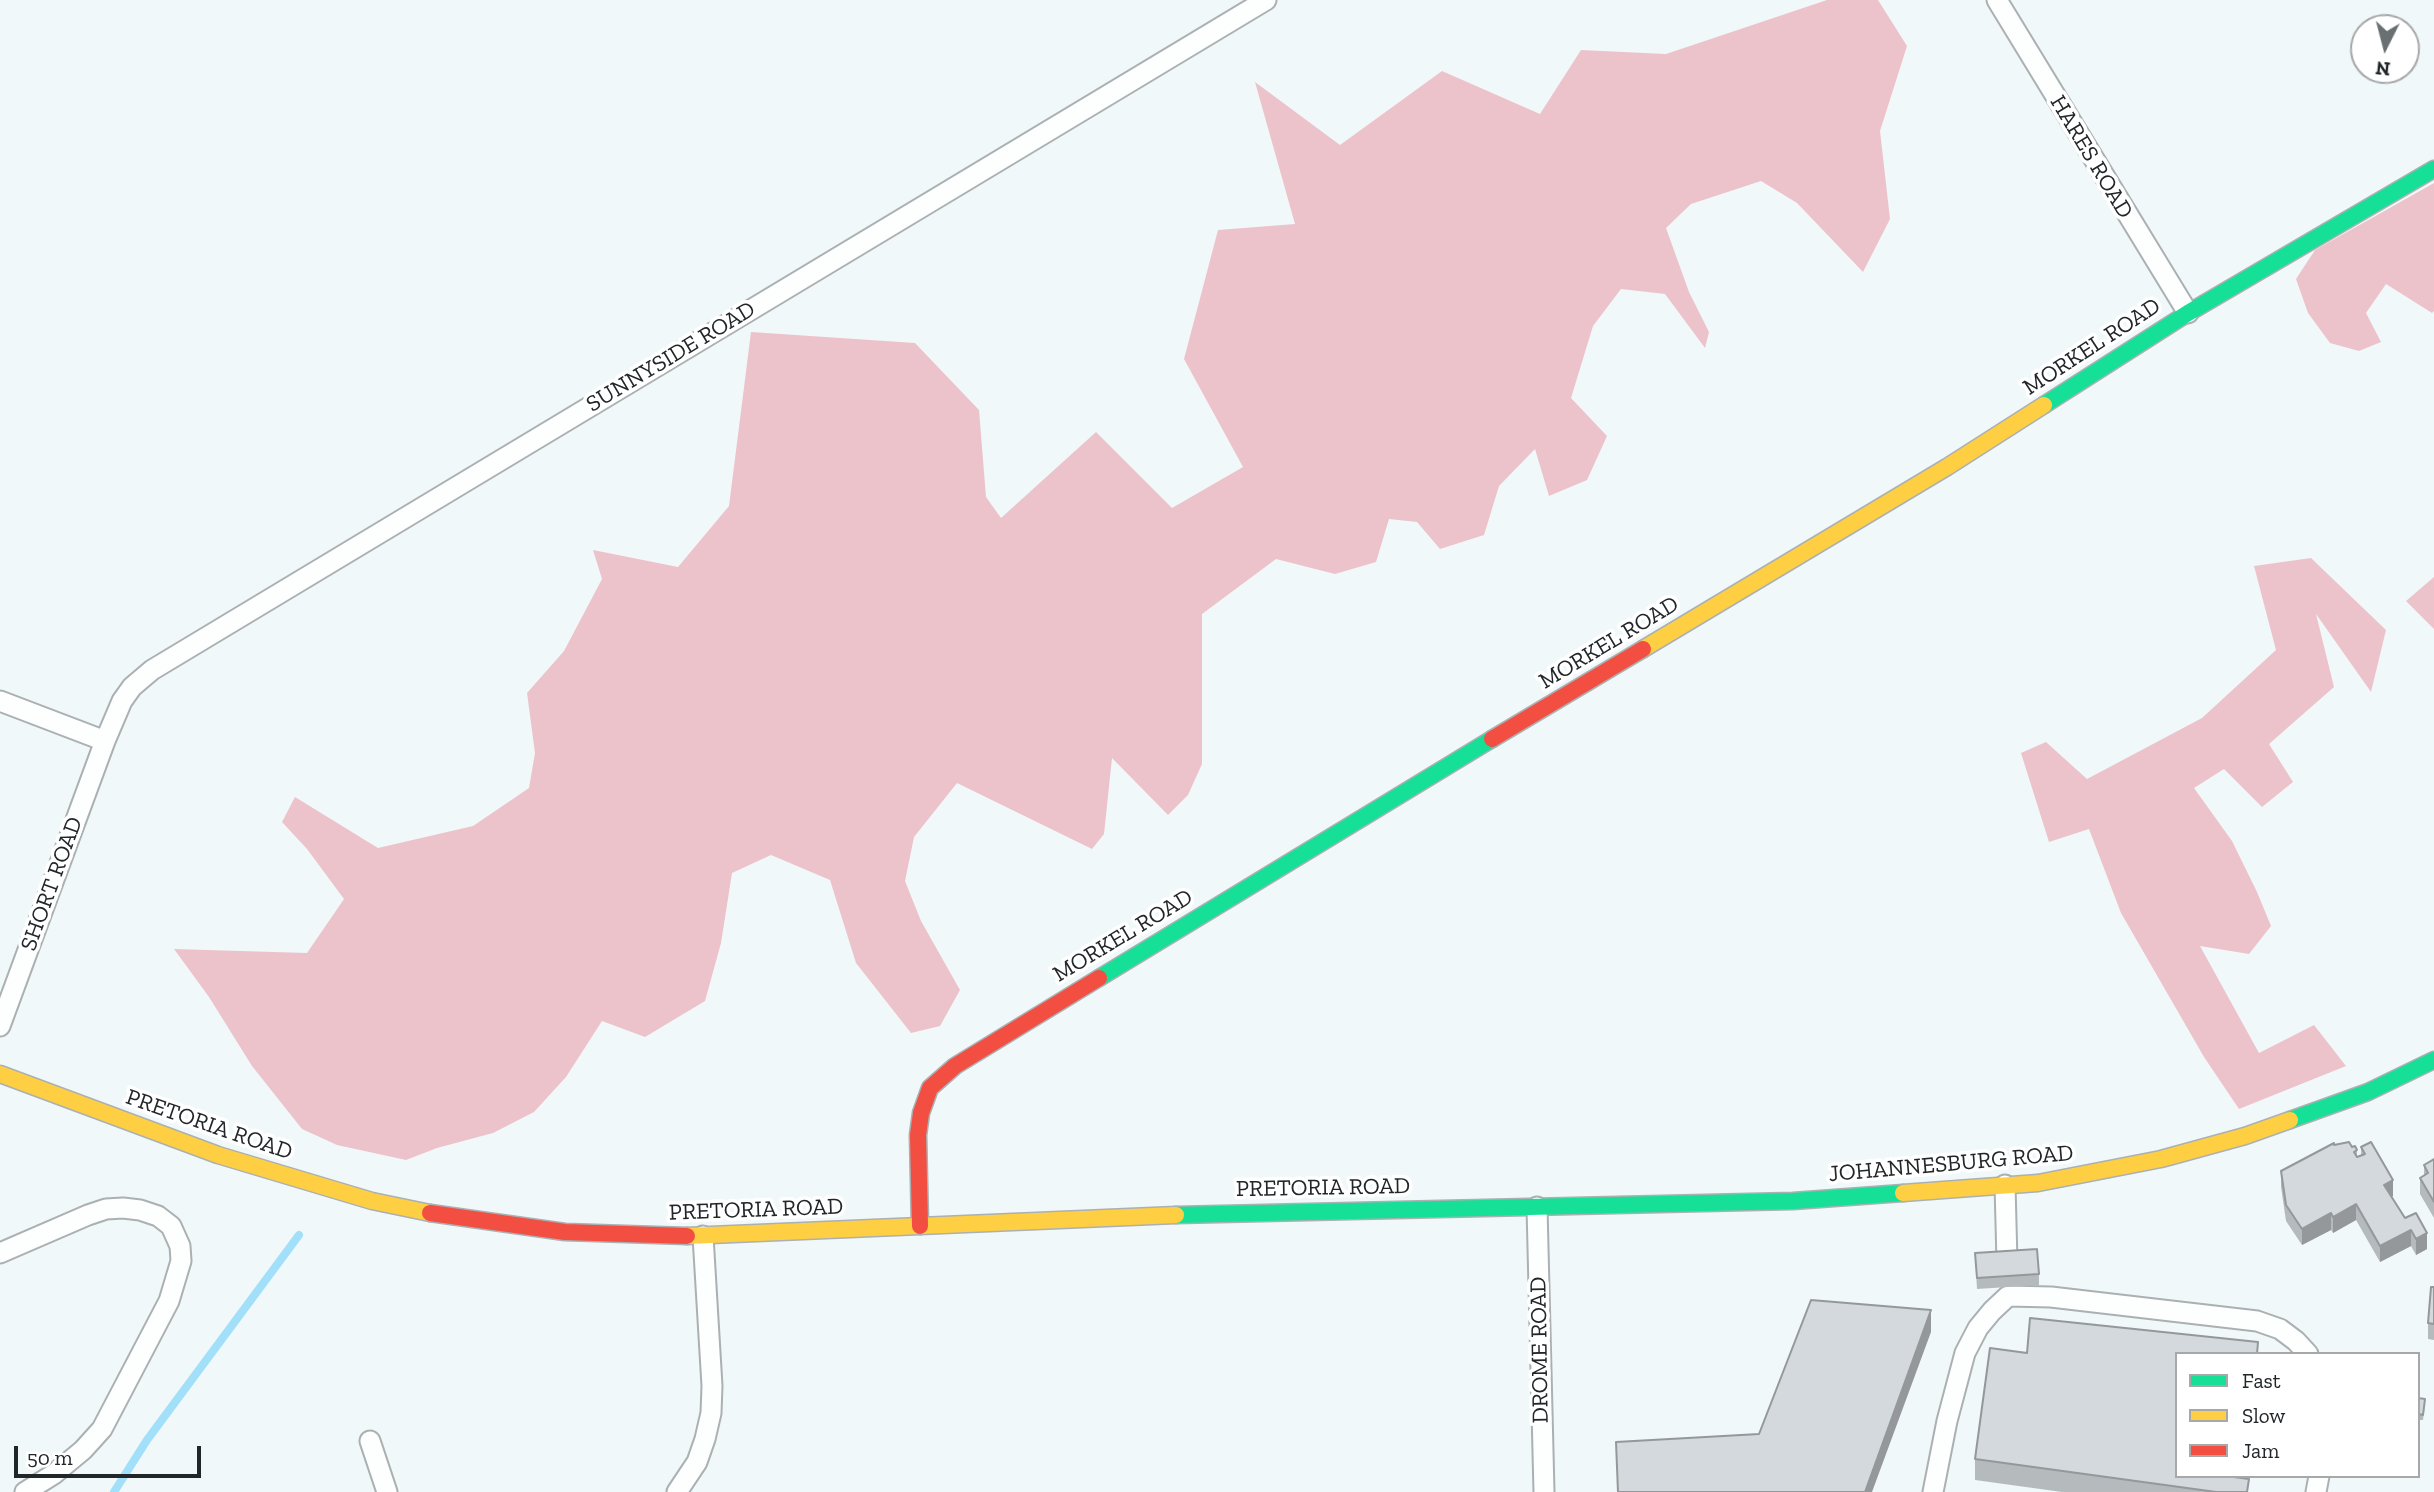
<!DOCTYPE html>
<html>
<head>
<meta charset="utf-8">
<style>
	body { margin:0 }
	#map { position:relative; width:2434px; height:1492px; overflow:hidden; background:#f1f8fa; font-family:"Zilla Slab",serif }
	canvas { display:block }
	.legend { position:absolute; left:2175px; top:1352px; width:245px; height:126px; box-sizing:border-box; background:#fff; border:2px solid #a6a8a9; margin:0; padding:9px 12px; list-style:none; font-size:21px; color:#212628 }
	.legend li { display:flex; align-items:center; gap:14px; height:35px }
	.legend b { width:35px; border:2px solid #a6a8a9 }
	.north { position:absolute; left:2350px; top:14px; width:70px; height:70px; box-sizing:border-box; background:#fff; border:2px solid #a6a8a9; border-radius:50%; rotate:186deg; font-size:19px; font-weight:700; line-height:28px; text-align:center; color:#212628 }
	.north::after { content:''; display:block; margin:auto; width:24px; height:32px; background:#6a7072; clip-path:polygon(50% 0,100% 100%,50% 72%,0 100%) }
	.scale { position:absolute; left:14px; top:1446px; width:187px; height:32px; box-sizing:border-box; border:4px solid #212628; border-top:0; padding-left:9px; font-size:21px; line-height:24px; white-space:nowrap; color:#212628; -webkit-text-stroke:5px #fff; paint-order:stroke }
</style>
</head>
<body>
<div id="map">
<canvas width="2434" height="1492"></canvas>
<ul class="legend">
<li><b style="height:9px;background:#16e098"></b>Fast</li>
<li><b style="height:9px;background:#ffcf43"></b>Slow</li>
<li><b style="height:9px;background:#f24e42"></b>Jam</li>
</ul>
<div class="north">N</div>
<div class="scale">50 m</div>
</div>
<script>
const ctx = document.querySelector('canvas').getContext('2d');
ctx.lineJoin = 'round';
function fillPath(path, color) {
  ctx.fillStyle = color;
  ctx.fill(path, 'evenodd');
}
function toPath(rows) {
  const path = new Path2D();
  for (const r of rows) {
    path.moveTo(r[0], r[1]);
    for (let i = 2; i < r.length; i += 2) path.lineTo(r[i], r[i + 1]);
  }
  return path;
}
function strokePath(path, color, width, dash) {
  ctx.strokeStyle = color;
  ctx.lineWidth = width;
  ctx.lineCap = dash ? 'butt' : 'round';
  ctx.setLineDash(dash || []);
  ctx.stroke(path);
}
function write(font, color, halo, rows, align = 'center') {
  ctx.font = font + ' "Zilla Slab",serif';
  ctx.lineWidth = 7;
  ctx.setLineDash([]);
  ctx.textBaseline = 'middle';
  ctx.strokeStyle = halo;
  ctx.fillStyle = color;
  for (const [text, x, y, turn = 0] of rows) {
    ctx.save();
    ctx.translate(x, y);
    ctx.rotate((+turn || 0) * Math.PI / 180);
    ctx.textAlign = isNaN(turn) ? turn : align;
    if (halo) ctx.strokeText(text, 0, 0);
    ctx.fillText(text, 0, 0);
    ctx.restore();
  }
}
const forest = toPath([
	[1827,0,1878,0,1907,46,1880,131,1890,219,1863,272,1797,203,1761,181,1691,204,1666,228,1689,292,1709,332,1705,348,1665,294,1621,289,1593,326,1571,398,1607,436,1587,480,1549,496,1535,449,1499,486,1484,535,1440,549,1417,522,1389,519,1376,562,1335,574,1276,559,1202,614,1202,764,1188,795,1168,815,1112,758,1104,834,1092,849,957,783,914,837,905,881,921,921,960,990,940,1026,911,1033,856,963,830,880,771,855,732,873,721,943,705,1001,645,1037,602,1021,566,1077,534,1112,493,1133,437,1148,406,1160,337,1145,302,1129,252,1066,209,997,174,949,307,953,344,899,307,849,282,822,295,797,378,848,473,826,529,788,535,753,527,693,564,651,602,579,593,550,678,567,729,506,751,332,915,343,979,410,986,497,1001,518,1096,432,1172,508,1243,467,1184,359,1218,230,1295,224,1255,82,1340,145,1442,71,1540,114,1581,50,1666,54],
	[2434,183,2434,311,2432,313,2386,284,2366,313,2381,342,2359,351,2330,343,2308,313,2296,279,2315,250],
	[2311,558,2386,630,2371,692,2316,614,2334,687,2269,744,2293,782,2262,807,2224,769,2194,788,2232,841,2257,892,2271,926,2249,954,2200,946,2259,1053,2314,1025,2346,1066,2239,1109,2204,1057,2121,913,2089,829,2049,842,2021,753,2046,742,2087,779,2202,718,2276,650,2254,566],
	[2434,577,2434,629,2406,601]
]);
const stream = toPath([
	[114,1492,147,1440,299,1235]
]);
const street = toPath([
	[1997,0,2188,313],
	[0,701,105,741],
	[0,1026,105,741,122,701,132,687,152,670,1266,0],
	[2005,1185,2007,1262],
	[1537,1207,1544,1492],
	[0,1253,88,1215,106,1209,123,1208,140,1210,158,1216,171,1226,180,1246,181,1261,169,1301,102,1429,83,1450,54,1474,25,1492],
	[370,1441,387,1492],
	[677,1492,697,1462,705,1439,711,1413,712,1386,703,1236],
	[1933,1492,1947,1421,1965,1353,1978,1328,1992,1311,2008,1296,2051,1297,2257,1321,2280,1329,2296,1341,2308,1354],
	[2316,1492,2319,1476]
]);
const fast = toPath([
	[2044,405,2188,313,2434,169],
	[1099,978,1492,739],
	[2290,1120,2368,1092,2434,1060],
	[1176,1215,1793,1201,1903,1193]
]);
const slow = toPath([
	[1643,649,1947,467,2044,405],
	[0,1074,218,1155,372,1201,430,1213],
	[1903,1193,2038,1183,2161,1159,2245,1136,2290,1120],
	[687,1236,1176,1215]
]);
const jam = toPath([
	[1492,739,1643,649],
	[430,1213,565,1232,687,1236],
	[920,1226,918,1135,921,1113,930,1088,955,1066,1099,978]
]);
const wall = toPath([
	[2334,1145,2357,1150,2357,1157,2361,1155,2361,1147,2393,1196,2392,1197,2405,1218,2427,1249,2416,1255,2411,1246,2380,1262,2356,1220,2333,1233,2331,1230,2302,1245,2286,1221,2281,1187,2281,1171],
	[2434,1159,2434,1218,2420,1194,2420,1178,2424,1176,2424,1165],
	[1975,1253,2039,1274,2039,1285,1977,1289],
	[2434,1287,2434,1340,2428,1339,2428,1323],
	[2027,1353,2258,1354,2177,1354,2177,1476,2249,1492,2062,1492,1975,1480,1975,1459],
	[2418,1398,2425,1404,2423,1420,2418,1420]
]);
const shadedWall = toPath([
	[2393,1180,2393,1196,2384,1201,2384,1185],
	[2356,1204,2356,1220,2333,1233,2333,1217],
	[2331,1213,2331,1230,2302,1245,2302,1229],
	[2411,1230,2411,1246,2380,1262,2380,1246],
	[2427,1233,2427,1249,2416,1255,2416,1239],
	[1931,1310,1931,1332,1872,1492,1865,1492]
]);
const building = toPath([
	[2349,1142,2352,1147,2355,1146,2357,1150,2354,1152,2357,1157,2365,1154,2361,1147,2371,1142,2393,1180,2384,1185,2405,1218,2416,1213,2427,1233,2416,1239,2411,1230,2380,1246,2356,1204,2333,1217,2331,1213,2302,1229,2286,1205,2281,1171,2334,1143,2334,1145,2349,1142],
	[2434,1159,2434,1202,2420,1178,2428,1173,2424,1165,2434,1159],
	[2037,1249,2039,1274,1977,1278,1975,1253,2037,1249],
	[2431,1287,2434,1287,2434,1324,2428,1323,2431,1287],
	[1811,1300,1931,1310,1865,1492,1618,1492,1616,1442,1759,1434,1811,1300],
	[2030,1318,2258,1342,2257,1354,2177,1354,2177,1476,2226,1476,2249,1479,2247,1492,2216,1492,1975,1459,1990,1348,2027,1353,2030,1318],
	[2418,1398,2425,1399,2423,1415,2418,1414,2418,1398]
]);
const streetNames = [
	["HARES ROAD",2091,157,59],
	["MORKEL ROAD",2092,347,-33],
	["SUNNYSIDE ROAD",671,357,-31],
	["MORKEL ROAD",1609,643,-31],
	["SHORT ROAD",52,884,-70],
	["MORKEL ROAD",1123,936,-31],
	["PRETORIA ROAD",209,1125,19],
	["JOHANNESBURG ROAD",1951,1164,-5],
	["PRETORIA ROAD",1323,1188,-1],
	["PRETORIA ROAD",756,1210,-2],
	["DROME ROAD",1540,1350,-91]
];
fillPath(forest, '#ecc3cb');
strokePath(stream, '#a2e0fa', 8);
strokePath(street, '#abb0b2', 23);
strokePath(fast, '#abb0b2', 19);
strokePath(slow, '#abb0b2', 19);
strokePath(jam, '#abb0b2', 19);
strokePath(street, '#fdfefe', 19);
strokePath(fast, '#16e098', 16);
strokePath(slow, '#ffcf43', 16);
strokePath(jam, '#f24e42', 16);
fillPath(wall, '#b5bbbd');
fillPath(shadedWall, '#94989a');
fillPath(building, '#d3d9dc');
strokePath(building, '#94989a', 2);
write('23px', '#212628', '#fff', streetNames);
</script>
</body>
</html>
